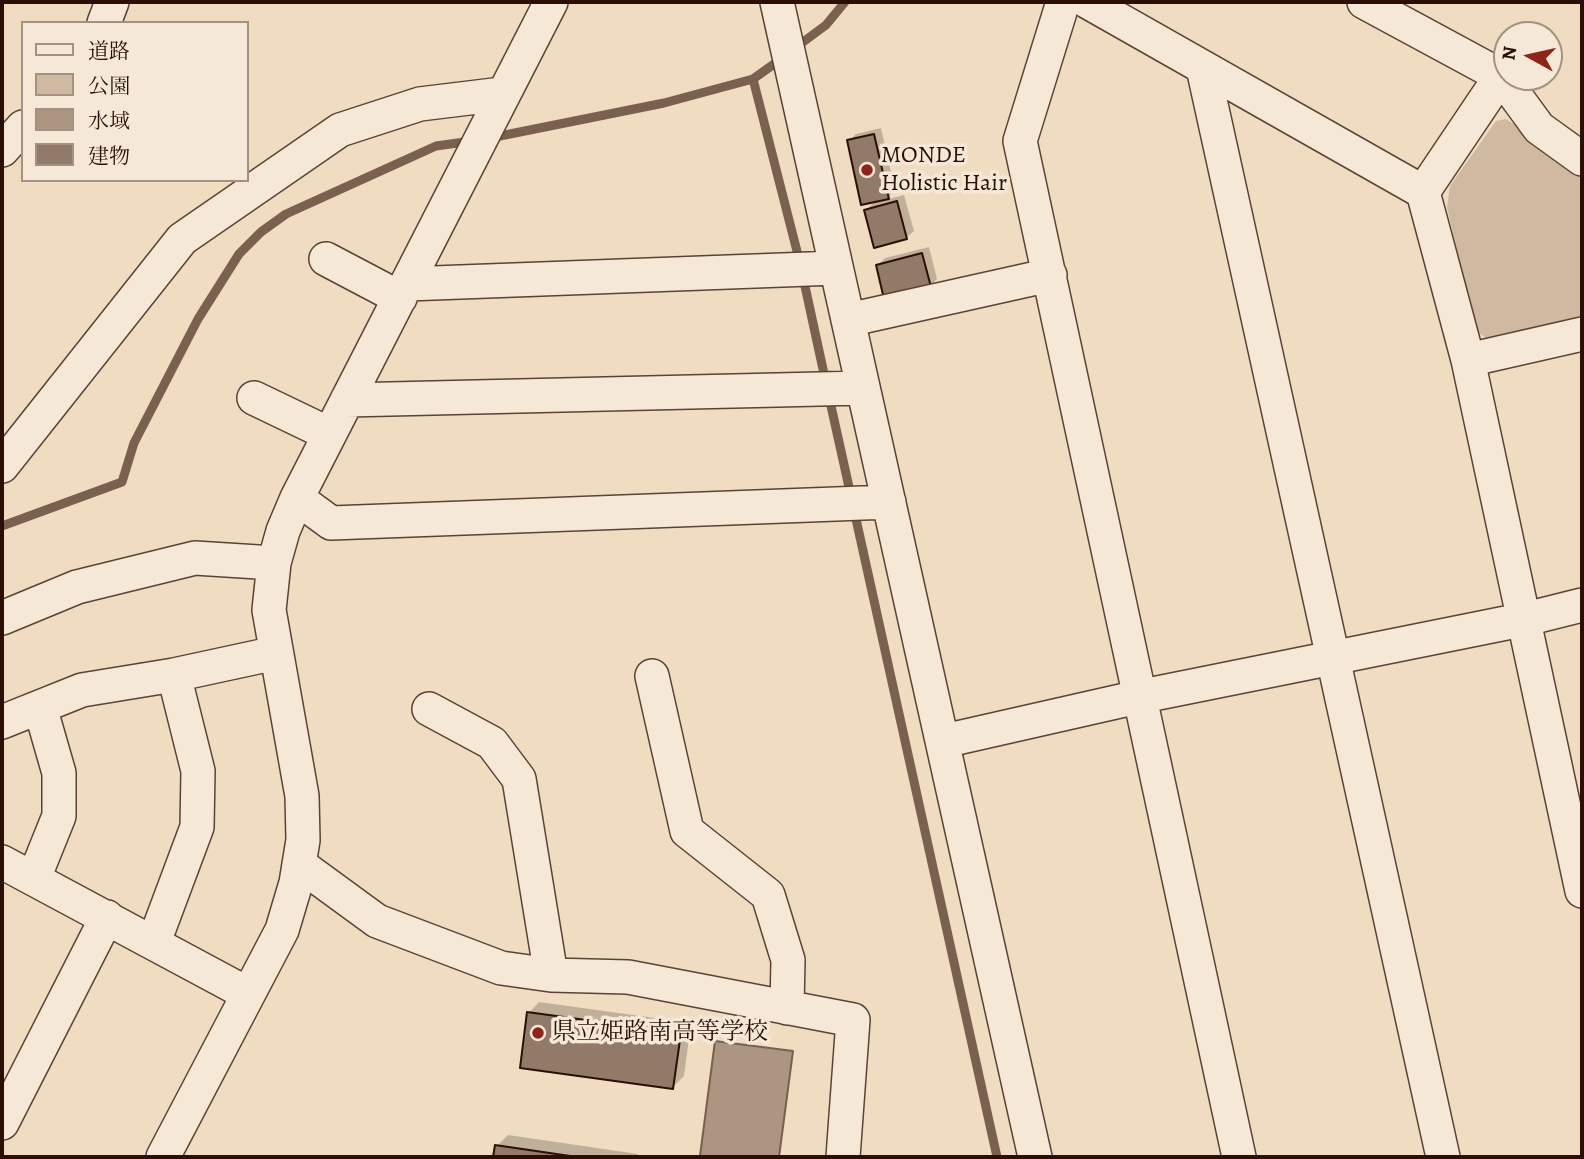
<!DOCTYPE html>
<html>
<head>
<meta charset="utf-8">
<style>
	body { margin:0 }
	#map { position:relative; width:1584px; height:1159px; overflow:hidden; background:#f0dcc1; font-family:Alegreya,"Noto Serif JP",serif }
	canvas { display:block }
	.frame { position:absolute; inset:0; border:4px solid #2b0f05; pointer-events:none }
	.legend { position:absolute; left:21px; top:21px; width:228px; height:161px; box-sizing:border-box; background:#f5e8d7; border:2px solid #a49183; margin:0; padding:9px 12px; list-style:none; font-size:21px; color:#2b0f05 }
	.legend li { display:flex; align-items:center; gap:14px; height:35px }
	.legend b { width:35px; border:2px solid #a49183 }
	.north { position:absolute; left:1493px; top:21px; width:70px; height:70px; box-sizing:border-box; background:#f5e8d7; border:2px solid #a49183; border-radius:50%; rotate:278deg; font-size:19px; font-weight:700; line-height:28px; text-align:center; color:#2b0f05 }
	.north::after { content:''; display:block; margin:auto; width:24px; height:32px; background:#8f2418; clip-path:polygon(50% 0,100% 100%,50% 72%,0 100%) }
</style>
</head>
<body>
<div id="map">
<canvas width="1584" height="1159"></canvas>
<div class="frame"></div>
<ul class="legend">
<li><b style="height:9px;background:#f5e8d7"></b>道路</li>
<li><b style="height:19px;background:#cfb9a1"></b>公園</li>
<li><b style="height:19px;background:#ad9681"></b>水域</li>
<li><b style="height:19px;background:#917a67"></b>建物</li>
</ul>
<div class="north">N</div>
</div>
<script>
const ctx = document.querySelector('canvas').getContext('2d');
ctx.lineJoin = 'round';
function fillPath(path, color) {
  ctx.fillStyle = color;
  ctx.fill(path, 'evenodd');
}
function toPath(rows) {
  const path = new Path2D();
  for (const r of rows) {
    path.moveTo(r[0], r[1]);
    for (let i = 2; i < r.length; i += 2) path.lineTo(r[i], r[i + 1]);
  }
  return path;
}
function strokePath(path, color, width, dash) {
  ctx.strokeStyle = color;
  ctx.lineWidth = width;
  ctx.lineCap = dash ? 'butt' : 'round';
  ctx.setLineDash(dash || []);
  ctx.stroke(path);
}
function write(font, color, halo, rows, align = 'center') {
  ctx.font = font + ' Alegreya,"Noto Serif JP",serif';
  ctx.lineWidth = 7;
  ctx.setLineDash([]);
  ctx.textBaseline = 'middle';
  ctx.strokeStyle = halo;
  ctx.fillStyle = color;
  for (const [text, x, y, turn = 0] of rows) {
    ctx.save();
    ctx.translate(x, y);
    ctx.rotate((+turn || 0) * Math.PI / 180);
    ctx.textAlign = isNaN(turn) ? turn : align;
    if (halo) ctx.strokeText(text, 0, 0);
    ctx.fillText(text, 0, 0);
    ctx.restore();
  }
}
const green = toPath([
	[1506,119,1582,171,1582,316,1488,339,1475,331,1447,207,1450,186,1496,121]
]);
const water = toPath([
	[715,1041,793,1051,779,1157,700,1156,715,1041]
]);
const shadow = toPath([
	[881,128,895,190,885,200,904,195,914,231,906,238,866,210,876,200,849,141,856,134],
	[929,247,937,279,930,286,878,265,885,258],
	[539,1002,691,1023,684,1076,673,1087,529,1013],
	[508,1135,638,1154,638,1157,495,1157,497,1146]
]);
const stream = toPath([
	[795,48,826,25,845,2],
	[753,79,800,263],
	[490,138,664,103,753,79,784,57],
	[803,277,826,383],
	[829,397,851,496],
	[854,510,997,1157],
	[2,526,122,482,134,443,198,319,239,254,261,232,286,214,436,146,472,141]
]);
const building = toPath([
	[874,134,889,199,861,205,847,140,874,134],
	[897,201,907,239,874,248,864,210,897,201],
	[922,253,931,287,884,299,876,265,922,253],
	[527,1012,681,1033,673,1089,520,1068,527,1012],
	[495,1145,577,1157,493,1157,495,1145]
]);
const minor = toPath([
	[777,2,1035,1157],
	[1063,2,1020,141,1239,1157],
	[1088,2,1423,192],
	[1364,2,1501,76,1539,128,1582,159],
	[104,23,112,2],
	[1203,68,1443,1157],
	[1501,76,1423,192,1468,360,1582,891],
	[2,150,23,127],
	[326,259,400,298],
	[407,284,836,268],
	[848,320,1050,275],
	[1468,360,1582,334],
	[254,398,329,434],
	[347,400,863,388],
	[2,466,182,239,340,130,420,104,502,94],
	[297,498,331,523,889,502],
	[2,618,77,587,195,558,274,563],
	[174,675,276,653],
	[652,676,687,831,768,895,788,960,787,1008],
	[429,709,492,743,519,779,551,975],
	[2,722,82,690,174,675,198,771,197,827,154,942],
	[944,741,1138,697,1526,619,1582,605],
	[2,862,248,994],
	[299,864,377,921,501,968,551,975,628,977,853,1020,843,1157],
	[34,878,59,816,59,773,40,707],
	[2,1123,107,917],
	[163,1157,282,930,296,883,303,840,302,796,269,610,274,563,283,531,297,498,551,2]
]);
const markers = [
	[867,170,7,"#8f2418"],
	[538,1033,7,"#8f2418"]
];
const poiNames = [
	["MONDE",881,156],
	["Holistic Hair",881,184],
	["県立姫路南高等学校",552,1033]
];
fillPath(green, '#cfb9a1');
fillPath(water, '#ad9681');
strokePath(water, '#79604f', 2);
fillPath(shadow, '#0003');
strokePath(stream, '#79604f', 9);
fillPath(building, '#917a67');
strokePath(building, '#2b0f05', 2);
strokePath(minor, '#5c4234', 36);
strokePath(minor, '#f5e8d7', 33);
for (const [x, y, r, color] of markers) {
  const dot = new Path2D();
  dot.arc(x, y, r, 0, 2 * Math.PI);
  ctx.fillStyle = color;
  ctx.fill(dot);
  strokePath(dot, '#f5e8d7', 2.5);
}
write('24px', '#2b0f05', '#f5e8d7', poiNames, 'left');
</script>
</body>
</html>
